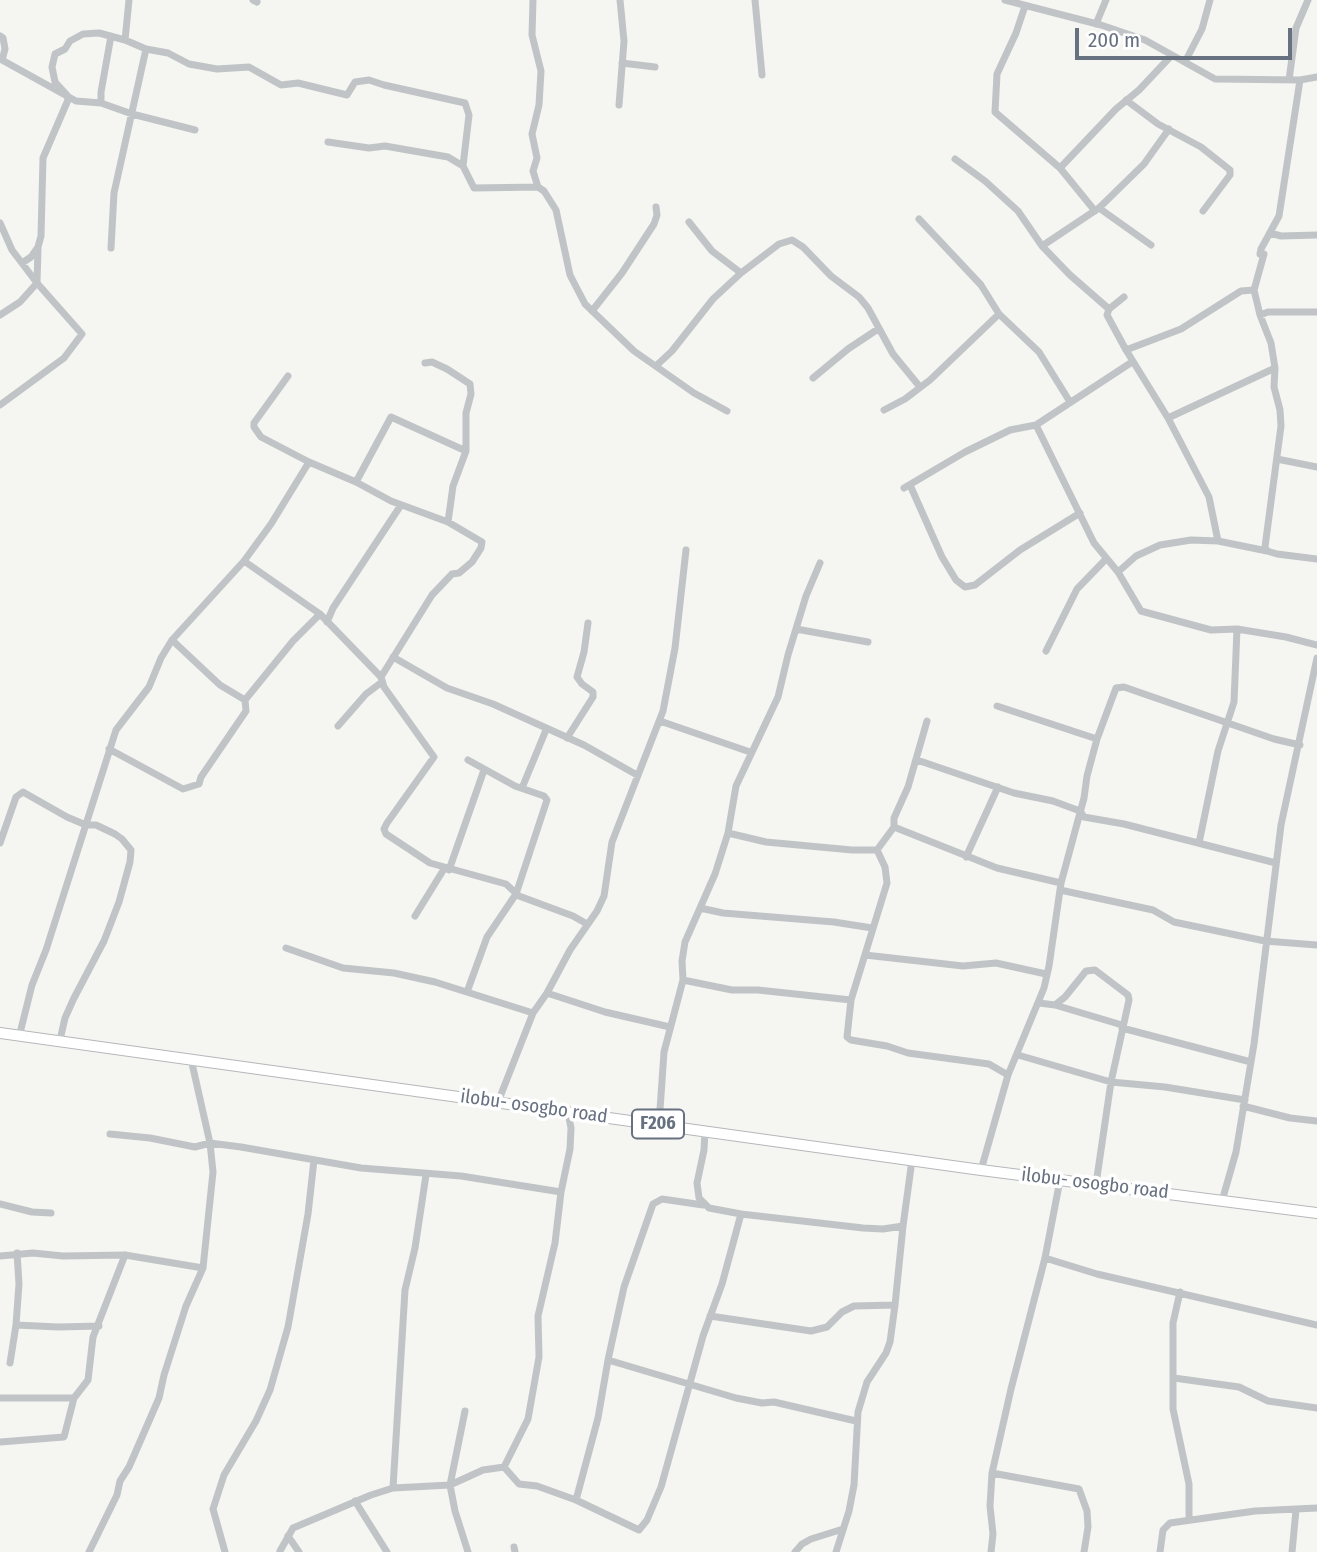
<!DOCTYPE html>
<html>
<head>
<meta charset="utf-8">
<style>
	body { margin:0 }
	#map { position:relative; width:1317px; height:1552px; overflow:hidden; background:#f5f5f2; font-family:"Fira Sans Condensed",sans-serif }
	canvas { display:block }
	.scale { position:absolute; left:1075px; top:28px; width:217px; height:32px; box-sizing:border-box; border:4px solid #677180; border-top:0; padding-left:9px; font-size:21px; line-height:24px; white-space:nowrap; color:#677180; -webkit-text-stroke:5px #fff; paint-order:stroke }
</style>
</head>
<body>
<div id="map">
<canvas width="1317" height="1552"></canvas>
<div class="scale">200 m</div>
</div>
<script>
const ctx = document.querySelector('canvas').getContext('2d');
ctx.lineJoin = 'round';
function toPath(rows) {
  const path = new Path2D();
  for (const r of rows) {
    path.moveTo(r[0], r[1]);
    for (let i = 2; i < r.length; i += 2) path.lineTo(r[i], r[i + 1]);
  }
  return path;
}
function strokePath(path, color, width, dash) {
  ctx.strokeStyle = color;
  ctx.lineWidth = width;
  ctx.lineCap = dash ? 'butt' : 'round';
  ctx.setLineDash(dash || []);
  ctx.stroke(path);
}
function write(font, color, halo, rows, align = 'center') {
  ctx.font = font + ' "Fira Sans Condensed",sans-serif';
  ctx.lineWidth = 7;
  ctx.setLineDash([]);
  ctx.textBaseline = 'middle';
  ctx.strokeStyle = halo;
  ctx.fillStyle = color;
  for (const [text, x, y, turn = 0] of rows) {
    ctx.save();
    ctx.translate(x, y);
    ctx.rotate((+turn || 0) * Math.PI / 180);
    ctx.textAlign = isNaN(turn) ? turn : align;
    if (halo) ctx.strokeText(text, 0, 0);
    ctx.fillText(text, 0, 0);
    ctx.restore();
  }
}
const street = toPath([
	[129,0,125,40,146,49,168,53,189,64,217,69,249,67,281,85,298,83,347,95,355,82,369,80,384,85,465,103,469,115,463,166],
	[253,0,257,2],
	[533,0,532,35,541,71,539,105,532,134,537,158,533,171,538,187],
	[755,0,762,75],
	[1005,0,1101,25,1145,40,1172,55],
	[1025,6,1016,33,997,74,995,112,1060,168],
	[1096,24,1106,0],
	[0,36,3,38,5,49,2,60,76,101,101,103,132,114,195,130],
	[1185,62,1202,29,1210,0],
	[622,63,655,67],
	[1317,77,1300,80,1279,216,1261,249,1260,254,1264,254,1254,290,1260,315,1271,343,1275,368,1274,387,1280,410,1281,426,1265,547,1267,551,1277,554,1317,559],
	[1289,80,1296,28,1308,0],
	[1126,100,1158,124,1201,147,1230,170,1230,175,1203,211],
	[101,103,101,92,111,36],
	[619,105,624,41,620,0],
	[328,142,369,148,385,146,448,157,463,166,474,188,538,187,544,191,556,210,570,275,585,304,634,351,694,393,727,411],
	[955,159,985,181,1018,211,1042,246],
	[1099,208,1151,245],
	[1095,211,1060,168,1116,109,1139,90,1172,55,1215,79,1300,80],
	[919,219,981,285,999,314,1039,352,1070,402],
	[689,222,712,251,741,273],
	[0,223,12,250,37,283,20,302,0,315],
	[1270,233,1281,236,1317,235],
	[111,248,114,193,146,49],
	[22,263,31,257,38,247,41,236,43,158,68,100,67,95,55,82,52,67,55,54,65,49,70,41,83,34,99,33,125,40],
	[1124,297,1109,309,1107,315,1126,350,1181,329,1241,291,1254,290],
	[1109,309,1070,275,1042,246,1099,208,1144,164,1169,129],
	[592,311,622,273,654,224,657,215,656,207],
	[1260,315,1268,312,1317,312],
	[1126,350,1168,418,1209,497,1218,541,1267,551],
	[425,363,432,362,447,369,470,384,471,394,466,413,466,451,453,486,448,522],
	[657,365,672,351,713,299,741,273,779,244,792,240,803,247,831,276,859,297,868,308,893,354,920,387],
	[813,378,848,349,878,329],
	[0,405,64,358,82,334,37,283,38,249],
	[884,410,905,399,930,380,999,314],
	[1168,418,1275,368],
	[1036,425,1094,543,1118,572],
	[1277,459,1317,467],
	[356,482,391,417,466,451],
	[910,485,942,557,956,580,965,587,975,585,1020,550,1080,513],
	[904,488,965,452,1010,430,1036,425,1132,362],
	[1218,541,1191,540,1160,545,1136,556,1118,572,1141,611,1211,630,1237,629,1286,637,1317,645],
	[244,561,320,614,381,677,432,595,452,574,459,573,472,562,481,548,482,542,448,522,391,501,356,482,309,462,261,437,254,427,254,423,288,376],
	[327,622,333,608,401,505],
	[796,629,868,642],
	[172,640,220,685,245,700],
	[1046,651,1077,589,1106,559],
	[393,657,447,688,493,704,584,745,637,775],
	[381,677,384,687,434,757,387,823,384,829,386,834,430,863,506,884,519,896,573,916,587,924],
	[997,706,1097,739],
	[660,721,750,752],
	[338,726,366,694,382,682],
	[567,738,593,697,593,692,582,684,577,677,584,652,588,623],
	[109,749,183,789,199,784,201,777,246,711,245,700,293,641,320,614],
	[917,760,1014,793,1053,801,1080,811,1084,817,1124,824,1276,863],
	[522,788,546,730],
	[894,827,997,868,1061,883],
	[728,833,766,842,852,850,877,850,894,827,894,818,908,787,927,721],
	[0,843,16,797,23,792,67,817,86,825,96,825,115,834,122,839,131,850,130,862,119,902,104,941,74,998,65,1018,60,1040],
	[1199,843,1218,751,1234,702,1237,629],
	[877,850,885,867,887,883,851,1000,847,1037,851,1040,887,1046,908,1053,989,1064,1008,1075],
	[966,857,998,787],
	[449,870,484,770],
	[1060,890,1153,910,1174,922,1265,941,1317,945],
	[700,908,723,913,834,922,872,928],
	[415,916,444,869],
	[286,948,343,968,394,973,435,982,533,1013],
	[865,955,963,966,996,963,1046,974],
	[683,980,732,990,758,990,851,1000],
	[467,992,487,937,516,894,547,800,544,796,515,786,468,760],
	[547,993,605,1012,670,1027],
	[1039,1003,1055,1005,1065,997,1086,971,1095,970,1128,995,1129,1000,1111,1082,1096,1184],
	[1055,1005,1122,1025],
	[1122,1028,1251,1062],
	[19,1037,32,985,46,950,116,730,149,687,161,658,172,640,244,561,271,524,309,462],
	[1018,1055,1111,1082,1165,1087,1245,1100],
	[498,1102,533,1013,547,993,570,950,597,911,604,896,612,842,663,711,675,648,686,550],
	[1243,1106,1290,1118,1317,1121],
	[659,1124,664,1052,683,980,682,961,685,942,715,874,728,833,736,786,778,697,788,655,806,596,820,563],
	[705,1131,704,1150,697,1183,699,1198,709,1208,741,1214,863,1228,883,1229,903,1226,912,1160],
	[110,1134,150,1138,195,1147,210,1143,241,1147,361,1168,461,1176,561,1192],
	[981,1170,1008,1075,1044,988,1049,966,1061,883,1084,798,1087,776,1097,739,1116,688,1124,687,1274,739,1300,745],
	[1222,1201,1236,1152,1254,1044,1281,825,1317,658],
	[0,1204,32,1212,51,1213],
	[0,1256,33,1253,63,1256,125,1255,203,1268],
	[1045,1258,1097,1274,1317,1325],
	[1180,1292,1173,1323,1173,1409,1189,1484,1189,1519],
	[710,1316,811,1331,827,1327,842,1312,854,1306,895,1305,903,1226],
	[16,1325,58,1327,99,1326],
	[608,1360,736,1398,762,1403,774,1402,856,1421],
	[10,1363,16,1325,19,1284,17,1253],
	[1174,1378,1239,1387,1268,1401,1317,1408],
	[0,1398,74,1398,88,1380,93,1337,125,1255],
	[465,1411,450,1485,455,1511,468,1552],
	[0,1442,64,1437,74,1398],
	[504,1467,528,1419,539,1357,538,1316,555,1243,561,1192,570,1149,571,1128,568,1112],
	[992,1473,1079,1489,1087,1511,1088,1527,1084,1552],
	[393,1488,405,1290,415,1248,426,1175],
	[576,1500,598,1418,608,1360,624,1287,653,1204,662,1199,703,1205],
	[355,1501,387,1552],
	[288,1536,299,1552],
	[514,1547,515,1552],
	[280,1551,293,1528,371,1495,393,1488,450,1485,483,1470,504,1467,519,1484,537,1486,576,1500,639,1530,647,1520,661,1487,703,1336,722,1284,741,1214],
	[89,1552,117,1495,120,1481,129,1467,159,1398,164,1375,186,1306,203,1268,213,1172,210,1143,191,1059],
	[225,1552,213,1509,224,1475,256,1421,270,1390,288,1327,308,1214,314,1160],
	[795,1552,802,1544,811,1539,843,1529],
	[836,1552,849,1511,854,1485,858,1412,867,1382,886,1353,890,1342,895,1305],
	[991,1552,993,1534,990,1506,992,1473,1011,1389,1045,1258,1060,1180],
	[1160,1552,1163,1530,1170,1523,1255,1511,1317,1508],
	[1292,1552,1296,1510]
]);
const primary = toPath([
	[0,1033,981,1170,1317,1213]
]);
const shields = [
	[658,1124,52]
];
const shieldNames = [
	["F206",658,1124]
];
const streetNames = [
	["ilobu- osogbo road",534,1107,8],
	["ilobu- osogbo road",1095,1184,7]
];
strokePath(primary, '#b5b7bb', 12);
strokePath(street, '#c1c4c7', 7);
strokePath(primary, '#fff', 10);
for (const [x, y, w] of shields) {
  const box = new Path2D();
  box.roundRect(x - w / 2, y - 14.5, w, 29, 5);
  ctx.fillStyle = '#fff';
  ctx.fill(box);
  strokePath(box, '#677180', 2);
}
write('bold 18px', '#677180', null, shieldNames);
write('19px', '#677180', '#fff', streetNames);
</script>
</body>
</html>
